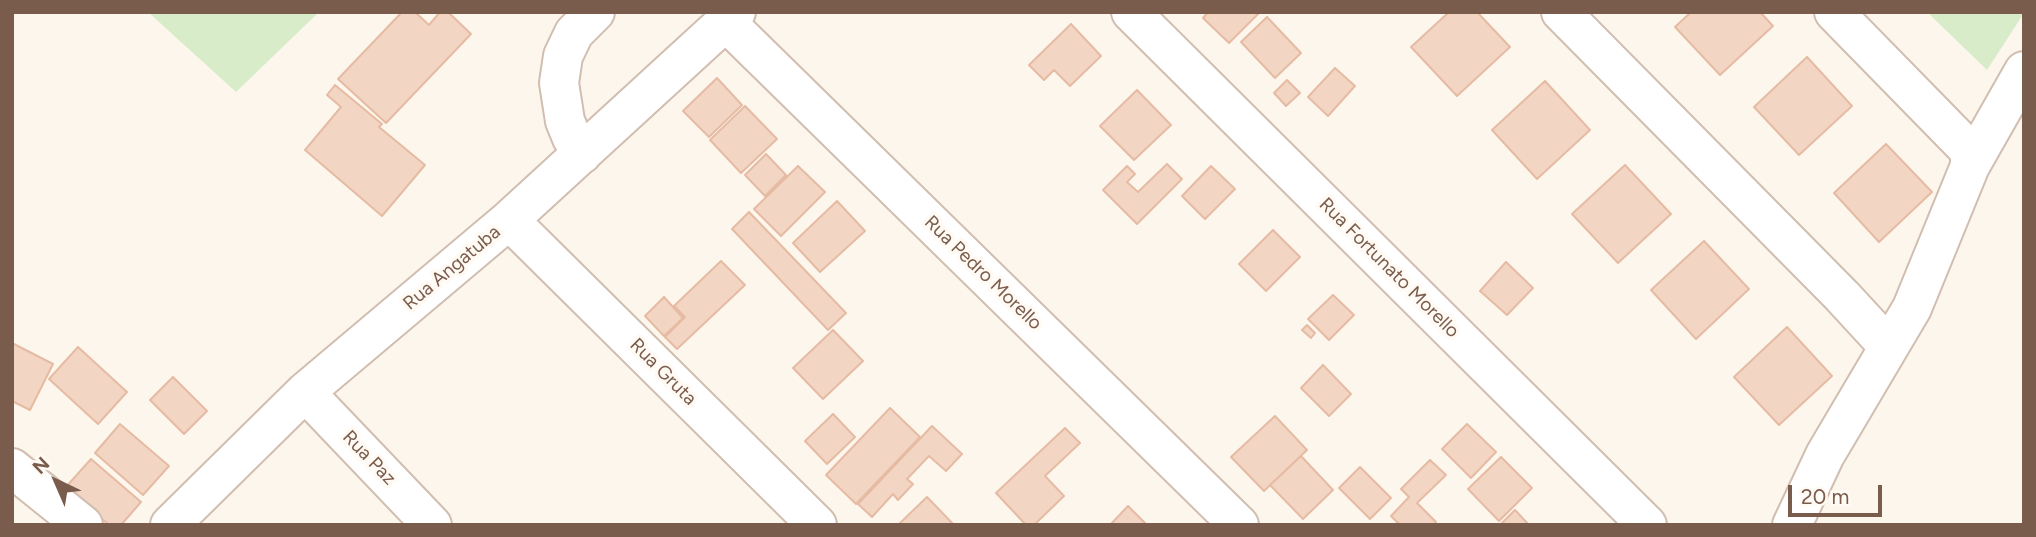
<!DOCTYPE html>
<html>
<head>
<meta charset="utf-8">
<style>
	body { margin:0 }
	#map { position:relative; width:2036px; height:537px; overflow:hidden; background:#fdf6ec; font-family:Figtree,sans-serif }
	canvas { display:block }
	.frame { position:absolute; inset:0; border:14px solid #7a5c4d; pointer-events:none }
	.north { position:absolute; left:21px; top:446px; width:70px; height:70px; -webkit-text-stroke:5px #fffaf3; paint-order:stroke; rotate:316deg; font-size:19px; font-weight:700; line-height:28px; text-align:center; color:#7a5c4d }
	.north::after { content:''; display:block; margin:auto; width:24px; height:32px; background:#7a5c4d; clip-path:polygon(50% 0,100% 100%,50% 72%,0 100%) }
	.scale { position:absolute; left:1788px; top:485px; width:94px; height:32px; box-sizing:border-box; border:4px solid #7a5c4d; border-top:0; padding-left:9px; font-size:21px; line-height:24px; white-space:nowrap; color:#7a5c4d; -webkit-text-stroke:5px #fffaf3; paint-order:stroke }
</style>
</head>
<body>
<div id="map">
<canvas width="2036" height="537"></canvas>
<div class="frame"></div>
<div class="north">N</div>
<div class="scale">20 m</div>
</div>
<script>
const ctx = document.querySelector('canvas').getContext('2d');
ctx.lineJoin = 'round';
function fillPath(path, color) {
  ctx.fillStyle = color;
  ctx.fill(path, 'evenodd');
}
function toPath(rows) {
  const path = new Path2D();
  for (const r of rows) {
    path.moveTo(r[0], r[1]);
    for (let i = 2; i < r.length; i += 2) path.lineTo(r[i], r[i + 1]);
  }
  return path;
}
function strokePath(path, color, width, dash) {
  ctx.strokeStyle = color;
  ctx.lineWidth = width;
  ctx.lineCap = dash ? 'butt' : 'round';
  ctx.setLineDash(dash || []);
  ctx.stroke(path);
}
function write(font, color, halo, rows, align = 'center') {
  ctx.font = font + ' Figtree,sans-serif';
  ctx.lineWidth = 7;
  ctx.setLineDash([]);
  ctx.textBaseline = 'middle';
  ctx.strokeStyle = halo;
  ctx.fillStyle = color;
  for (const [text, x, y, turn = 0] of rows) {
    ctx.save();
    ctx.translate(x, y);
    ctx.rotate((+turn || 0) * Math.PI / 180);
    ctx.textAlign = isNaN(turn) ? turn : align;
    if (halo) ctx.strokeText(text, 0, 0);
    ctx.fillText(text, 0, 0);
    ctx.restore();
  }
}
const green = toPath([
	[148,12,319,12,236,92],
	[1927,12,2024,12,2024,13,1987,70]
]);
const building = toPath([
	[402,12,415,12,429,25,440,12,448,12,471,34,386,123,338,79,402,12],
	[1208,12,1260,12,1229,43,1203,18,1208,12],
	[1449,12,1477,12,1510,47,1457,96,1411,47,1449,12],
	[1691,12,1760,12,1773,26,1720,75,1675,27,1691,12],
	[1267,17,1301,53,1275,78,1241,42,1267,17],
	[1071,24,1101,56,1070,86,1054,70,1044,80,1029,65,1071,24],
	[1807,57,1852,106,1799,155,1754,107,1807,57],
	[1335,68,1355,86,1328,116,1308,97,1335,68],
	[717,78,742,105,709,137,683,111,717,78],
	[1287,80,1300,93,1286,106,1274,93,1287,80],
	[1545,81,1590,130,1537,179,1492,130,1545,81],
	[335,85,382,124,379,127,425,165,382,216,305,150,341,107,327,95,335,85],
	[1137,90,1171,125,1134,160,1100,126,1137,90],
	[745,106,777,139,741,173,710,140,745,106],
	[1886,144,1932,192,1879,242,1834,193,1886,144],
	[766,154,786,175,765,196,745,175,766,154],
	[1167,164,1182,179,1137,224,1103,190,1127,166,1135,174,1127,182,1138,192,1167,164],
	[1625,165,1671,214,1618,263,1572,214,1625,165],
	[798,166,825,192,781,236,754,209,798,166],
	[1211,166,1235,189,1205,219,1182,196,1211,166],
	[837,201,865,231,820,272,793,243,837,201],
	[749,212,846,313,828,330,732,229,749,212],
	[1273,230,1300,257,1266,291,1239,264,1273,230],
	[1704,241,1749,289,1696,339,1651,290,1704,241],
	[721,261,745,285,677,349,665,337,685,317,674,306,721,261],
	[1506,262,1533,288,1507,315,1480,291,1506,262],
	[1333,295,1354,315,1329,340,1308,319,1333,295],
	[664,297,683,318,664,336,645,316,664,297],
	[1307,325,1315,333,1311,338,1302,330,1307,325],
	[1787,327,1832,376,1779,425,1734,377,1787,327],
	[833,330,863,361,823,399,793,368,833,330],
	[12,343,53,364,30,410,12,401,12,343],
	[78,347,127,392,98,424,49,379,78,347],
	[1323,365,1351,394,1329,416,1301,388,1323,365],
	[173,377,207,411,184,434,150,400,173,377],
	[890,408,920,437,856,504,826,475,890,408],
	[833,414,855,437,827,464,805,441,833,414],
	[1275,416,1307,450,1264,491,1231,457,1275,416],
	[120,424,169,466,143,495,95,453,120,424],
	[1467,424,1496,452,1471,478,1442,449,1467,424],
	[932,426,962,454,946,471,929,456,907,479,913,484,898,500,893,494,872,517,858,504,932,426],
	[1065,428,1080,443,1045,476,1064,496,1034,525,1026,525,996,493,1065,428],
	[1301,456,1333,490,1303,519,1270,485,1301,456],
	[1501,457,1532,488,1499,521,1468,489,1501,457],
	[91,459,141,502,121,525,109,525,66,487,91,459],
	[1430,460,1446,475,1417,503,1436,522,1433,525,1400,525,1391,516,1409,497,1401,489,1430,460],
	[1360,467,1391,498,1370,519,1339,488,1360,467],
	[927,497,954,525,898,525,927,497],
	[1128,506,1147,525,1110,525,1128,506],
	[1515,510,1529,525,1500,525,1515,510]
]);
const minor = toPath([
	[1131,12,1647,525],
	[1561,12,1842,296,1889,347],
	[726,22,1239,525],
	[582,154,572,138,565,121,559,83,563,56,574,33,595,12],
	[1970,166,2024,71],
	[509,220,817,525],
	[305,392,432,525],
	[12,468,83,525],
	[170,525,305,392,509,220,736,12],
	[1792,525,1825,455,1912,308,1970,166,1970,151,1834,12]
]);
const streetNames = [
	["Rua Angatuba",452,268,-40],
	["Rua Fortunato Morello",1389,268,45],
	["Rua Pedro Morello",983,273,44],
	["Rua Gruta",663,372,45],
	["Rua Paz",369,458,46]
];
fillPath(green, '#d8ecc9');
fillPath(building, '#f3d5c3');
strokePath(building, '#e6bba3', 2);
strokePath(minor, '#d1beb0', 42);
strokePath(minor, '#fff', 38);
write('19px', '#7a5c4d', '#fffaf3', streetNames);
</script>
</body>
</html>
